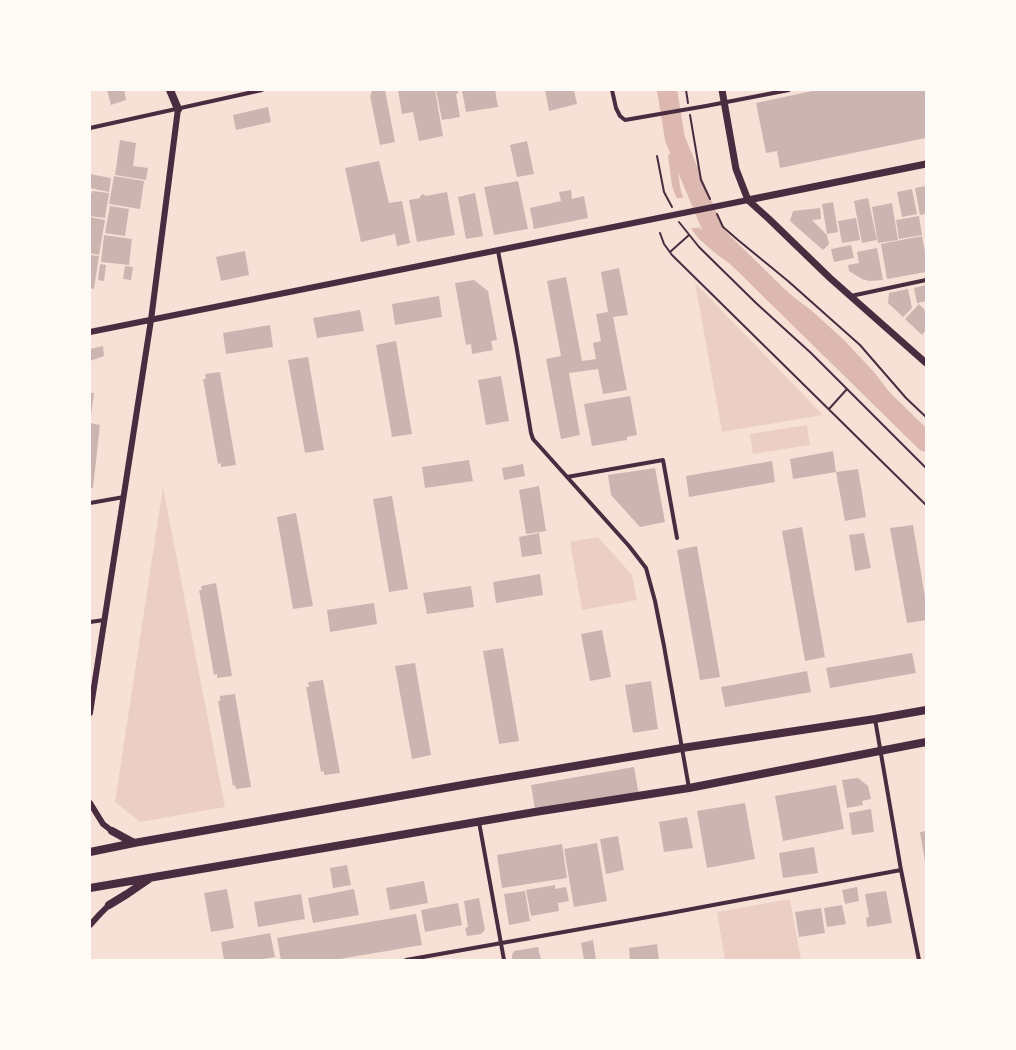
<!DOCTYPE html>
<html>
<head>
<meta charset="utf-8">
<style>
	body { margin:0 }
	#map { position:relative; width:1016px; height:1050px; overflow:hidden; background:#f7e1d7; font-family:Lato,sans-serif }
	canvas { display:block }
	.frame { position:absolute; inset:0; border:91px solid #fffaf5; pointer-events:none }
</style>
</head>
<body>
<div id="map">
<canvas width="1016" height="1050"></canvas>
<div class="frame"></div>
</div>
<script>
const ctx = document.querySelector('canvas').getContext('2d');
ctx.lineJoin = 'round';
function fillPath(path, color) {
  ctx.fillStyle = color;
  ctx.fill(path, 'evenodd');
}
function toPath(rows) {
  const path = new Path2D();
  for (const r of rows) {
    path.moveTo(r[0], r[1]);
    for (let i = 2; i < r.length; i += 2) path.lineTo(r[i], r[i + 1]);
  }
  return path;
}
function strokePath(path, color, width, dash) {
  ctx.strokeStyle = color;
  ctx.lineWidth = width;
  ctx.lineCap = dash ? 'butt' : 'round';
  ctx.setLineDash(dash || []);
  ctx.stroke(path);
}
const green = toPath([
	[695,283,823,415,722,432],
	[807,425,810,445,753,454,750,434],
	[163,487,225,807,140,822,115,802],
	[598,537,632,575,637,600,582,610,570,542],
	[790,899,801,960,725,960,717,912]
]);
const water = toPath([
	[675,152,681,192,698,226,726,256,742,265,754,268,777,284,812,311,844,340,874,372,907,415,922,427,926,429,926,441,921,438,860,375,827,337,794,307,772,290,733,266,715,253,699,239,689,226,678,202,672,186,668,155]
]);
const pier = toPath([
	[685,197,692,211,701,227,689,229,687,226,675,199]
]);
const river = toPath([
	[667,90,675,139,715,235,926,442]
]);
const building = toPath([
	[107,90,124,90,126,100,111,105],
	[377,90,385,90,395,142,380,145,370,96,372,91],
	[398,90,435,90,443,136,419,141,413,112,402,114],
	[436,90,458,90,458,93,456,94,460,117,442,120],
	[462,90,495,90,498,107,466,112],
	[545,90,574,90,577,104,549,111],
	[817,90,926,90,926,138,780,168,777,151,766,153,756,103],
	[268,107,271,122,236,130,233,115],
	[120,140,136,143,133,166,148,168,146,180,115,175],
	[527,141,534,174,517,177,510,145],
	[379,161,389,203,402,201,410,243,397,246,395,234,361,242,345,168],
	[90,174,111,178,109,192,90,188],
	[114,176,144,181,140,209,109,204],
	[518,181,528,229,494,235,484,187],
	[926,186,926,214,920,215,915,188],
	[912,189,917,214,902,217,897,192],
	[571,190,572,199,584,196,588,218,534,229,530,208,561,201,559,192],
	[92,191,109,193,105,218,90,216,90,193,92,193],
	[447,192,455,235,417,242,409,200,420,198,420,196,423,194,426,196],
	[475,193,483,236,466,239,458,197],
	[868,198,877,240,862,243,854,201],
	[833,202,838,232,827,234,822,204],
	[892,203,898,240,878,243,872,207],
	[110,206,129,209,125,236,105,233],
	[820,208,821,219,812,220,827,235,829,244,823,250,790,221,793,211],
	[919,216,922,235,899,239,896,220],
	[90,217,105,220,99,255,90,253],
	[856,218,860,240,842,243,838,221],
	[104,235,132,239,129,265,101,262],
	[922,236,926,258,926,272,887,279,881,244],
	[851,245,854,258,834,262,831,249],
	[877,248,883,280,869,281,862,279,849,271,848,265,859,263,857,252],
	[245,251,249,275,221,281,216,257],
	[90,255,99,256,94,289,90,288],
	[100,264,106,265,104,281,98,280],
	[125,266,133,267,131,280,123,279],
	[619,268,628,315,613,317,627,390,603,394,598,369,569,373,580,435,561,439,546,359,561,356,547,281,566,277,582,361,596,359,593,343,601,341,596,314,608,312,601,272],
	[474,280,488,291,497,340,491,341,493,350,472,354,471,344,466,345,455,283],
	[926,285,926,301,917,303,914,288],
	[908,289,912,308,903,317,888,303,889,293],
	[439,296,442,317,395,325,392,304],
	[919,304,926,311,926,330,922,335,905,319],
	[360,310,364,331,317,338,313,318],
	[270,325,273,347,226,354,223,333],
	[396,341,412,434,392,437,376,345],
	[103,346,104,356,90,361,90,349],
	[308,357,324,450,305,453,288,360],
	[220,372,236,465,221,467,221,463,218,464,203,379,206,379,205,374],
	[501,376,509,421,486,425,478,380],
	[90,393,94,393,91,415,90,415],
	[630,396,637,435,627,437,627,440,592,446,584,404],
	[90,423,100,425,93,488,90,488],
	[833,451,836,472,793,479,790,459],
	[469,460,473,481,425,488,422,467],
	[772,461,775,482,689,497,686,476],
	[523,464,525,476,504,480,502,468],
	[655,468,665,522,640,527,611,495,608,475],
	[858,469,866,517,845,521,836,472],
	[539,486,546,531,526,534,519,490],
	[392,496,408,589,389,592,373,499],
	[296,513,313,606,293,609,277,517],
	[913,525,926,603,926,620,907,623,890,528],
	[802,527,825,657,805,661,782,531],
	[539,533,542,554,522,557,519,537],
	[864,533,871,568,855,571,849,535],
	[697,546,720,677,700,680,677,550],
	[540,574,543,595,496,603,493,582],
	[216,583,232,676,217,678,217,674,214,675,199,590,202,590,201,586],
	[471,586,474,607,427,614,423,593],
	[374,603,377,624,330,632,327,610],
	[602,630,611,677,590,681,581,634],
	[503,648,519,741,499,744,483,651],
	[912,653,916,673,830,688,826,668],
	[415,663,431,755,412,759,395,666],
	[807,671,811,692,725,707,721,687],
	[323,680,340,773,324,775,324,771,321,772,306,687,309,687,308,682],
	[651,681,658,729,633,733,625,685],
	[235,694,251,787,236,789,235,785,233,786,218,701,220,701,220,696],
	[634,767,639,796,536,815,531,785],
	[858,778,868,786,871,799,862,801,863,805,847,808,842,780],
	[836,785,844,829,783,841,775,796],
	[745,803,755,859,707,868,697,811],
	[871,809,874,832,852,835,849,813],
	[687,817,693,848,664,852,659,822],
	[926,831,926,862,925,862,920,832],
	[618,836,624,870,606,874,600,839],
	[597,843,603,878,597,879,603,878,607,901,574,907,564,849],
	[562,844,567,878,502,888,497,855],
	[814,847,818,873,783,878,779,853],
	[347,865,351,885,333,888,330,868],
	[424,881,428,903,390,910,386,888],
	[555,885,555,889,566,887,569,901,558,903,559,911,531,916,526,890],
	[857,887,859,901,845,904,842,890],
	[227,889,234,928,211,932,204,893],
	[354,889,359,915,313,923,308,898],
	[525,891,530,921,509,925,504,894],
	[886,891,892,923,867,927,866,918,869,917,865,894],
	[301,894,305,919,258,927,254,902],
	[479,898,485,930,481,934,467,936,465,928,468,927,464,901],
	[458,903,462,925,425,932,421,910],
	[842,905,846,924,827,927,824,908],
	[821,908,825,933,799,937,795,912],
	[416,914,422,945,334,960,281,960,277,938],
	[270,933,275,957,256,960,224,960,221,942],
	[593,940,596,960,584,960,581,943],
	[657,944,659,960,635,960,635,959,630,960,629,948],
	[538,947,541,960,512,960,512,955,514,951]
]);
const path = toPath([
	[686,90,688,103],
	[690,115,701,180,710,199],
	[657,156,664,192,672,207],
	[717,214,723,227,738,240,788,281,860,345,906,398,926,417],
	[679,222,699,247,756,303,811,353,926,468],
	[660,233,664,244,672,255,926,505],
	[670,252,689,235],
	[829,409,847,389]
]);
const minor = toPath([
	[612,90,616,108,620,116,625,120,706,106,789,90],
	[90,128,262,90],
	[498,251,516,344,531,433,533,439,629,546,646,568,655,601,664,646,689,788],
	[851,296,926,280],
	[567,477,663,460,677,538],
	[90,503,124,497],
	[90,622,104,620],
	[875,719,901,870,919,960],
	[479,822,504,960],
	[406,960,665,914,901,870]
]);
const tertiary = toPath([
	[90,332,748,200],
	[90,713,151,320,178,109],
	[90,803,103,824,112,831],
	[90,925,100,914,109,905]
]);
const secondary = toPath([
	[722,90,736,169,748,200,769,219,830,278,926,363],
	[748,200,926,164]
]);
const primary = toPath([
	[112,831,134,843],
	[90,852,134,843,468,784,682,748,875,719,926,710],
	[90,888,535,812,689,788,926,742],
	[109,905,127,894,149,879]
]);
const trunk = toPath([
	[170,90,178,109]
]);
fillPath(green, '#ebcfc5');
fillPath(water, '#dcb8b0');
fillPath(pier, '#f7e1d7');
strokePath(river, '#dcb8b0', 20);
fillPath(building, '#ccb4b1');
strokePath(path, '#4a2c40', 2);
strokePath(minor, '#4a2c40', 4);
strokePath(tertiary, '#4a2c40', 6);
strokePath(secondary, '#4a2c40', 7);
strokePath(primary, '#4a2c40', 8);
strokePath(trunk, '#4a2c40', 8);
</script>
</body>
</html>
